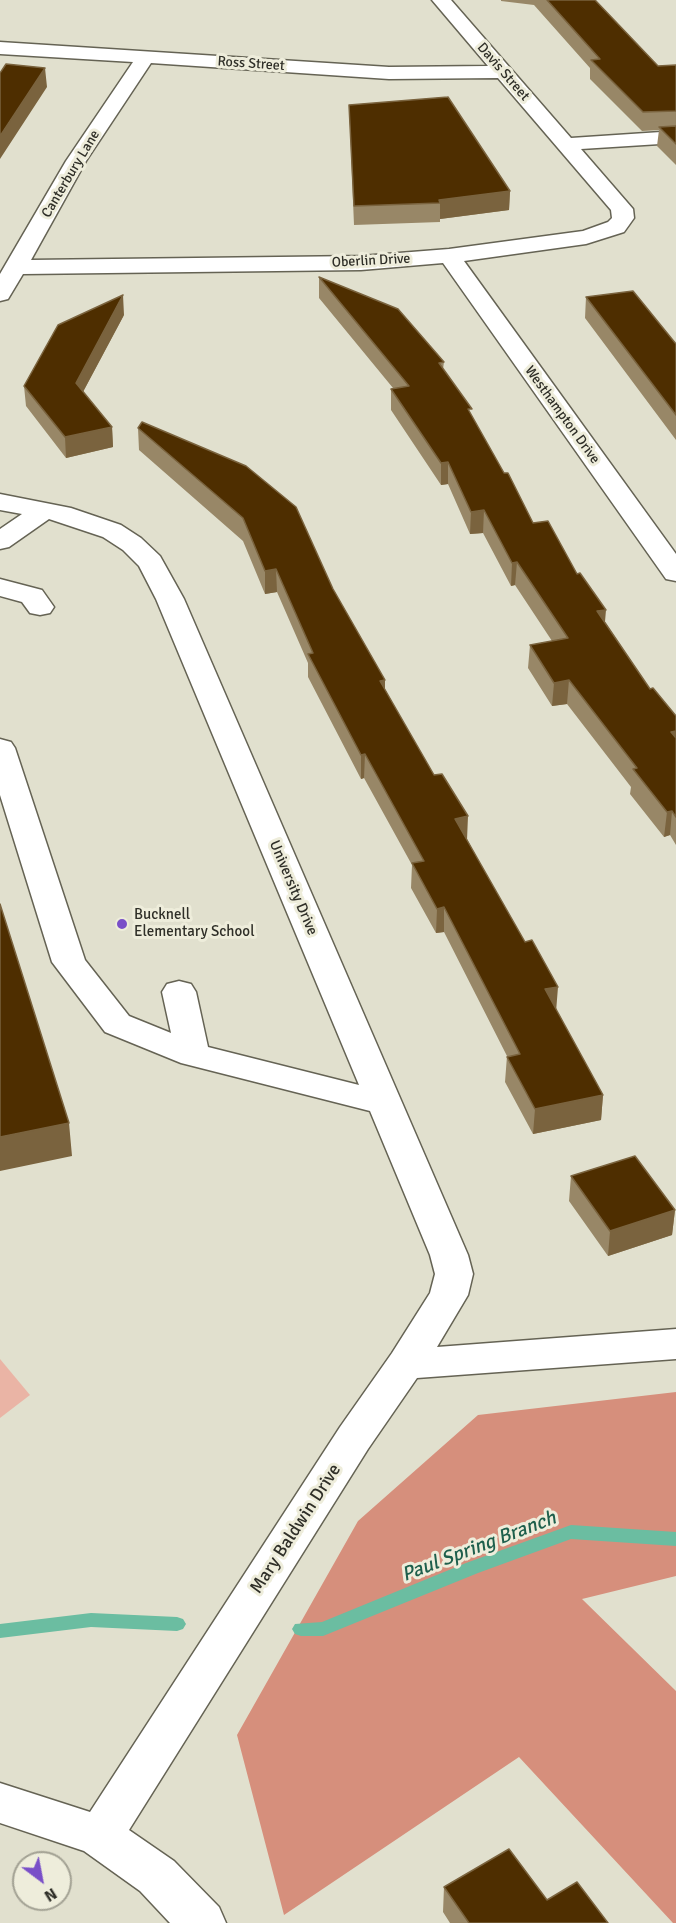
<!DOCTYPE html>
<html>
<head>
<meta charset="utf-8">
<style>
	body { margin:0 }
	#map { position:relative; width:676px; height:1923px; overflow:hidden; background:#e1e0ce; font-family:Signika,sans-serif }
	canvas { display:block }
	.north { position:absolute; left:12px; top:1851px; width:60px; height:60px; box-sizing:border-box; background:#eeeddb; border:2px solid #a2a193; border-radius:50%; rotate:148deg; font-size:16px; font-weight:700; line-height:24px; text-align:center; color:#2f2f28 }
	.north::after { content:''; display:block; margin:auto; width:21px; height:27px; background:#794fc8; clip-path:polygon(50% 0,100% 100%,50% 72%,0 100%) }
</style>
</head>
<body>
<div id="map">
<canvas width="676" height="1923"></canvas>
<div class="north">N</div>
</div>
<script>
const ctx = document.querySelector('canvas').getContext('2d');
ctx.lineJoin = 'round';
function fillPath(path, color) {
  ctx.fillStyle = color;
  ctx.fill(path, 'evenodd');
}
function toPath(rows) {
  const path = new Path2D();
  for (const r of rows) {
    path.moveTo(r[0], r[1]);
    for (let i = 2; i < r.length; i += 2) path.lineTo(r[i], r[i + 1]);
  }
  return path;
}
function strokePath(path, color, width, dash) {
  ctx.strokeStyle = color;
  ctx.lineWidth = width;
  ctx.lineCap = dash ? 'butt' : 'round';
  ctx.setLineDash(dash || []);
  ctx.stroke(path);
}
function write(font, color, halo, rows, align = 'center') {
  ctx.font = font + ' Signika,sans-serif';
  ctx.lineWidth = 6;
  ctx.setLineDash([]);
  ctx.textBaseline = 'middle';
  ctx.strokeStyle = halo;
  ctx.fillStyle = color;
  for (const [text, x, y, turn = 0] of rows) {
    ctx.save();
    ctx.translate(x, y);
    ctx.rotate((+turn || 0) * Math.PI / 180);
    ctx.textAlign = isNaN(turn) ? turn : align;
    if (halo) ctx.strokeText(text, 0, 0);
    ctx.fillText(text, 0, 0);
    ctx.restore();
  }
}
const green = toPath([
	[0,1359,30,1395,0,1418]
]);
const forest = toPath([
	[676,1392,676,1576,582,1599,676,1691,676,1923,673,1923,519,1757,284,1915,237,1735,358,1521,478,1415]
]);
const stream = toPath([
	[571,1525,676,1532,676,1546,571,1539,478,1573,323,1636,301,1636,295,1634,292,1629,295,1624,322,1622,466,1563,571,1525],
	[91,1613,177,1617,183,1619,186,1624,183,1629,177,1631,91,1627,0,1638,0,1624,91,1613]
]);
const minor = toPath([
	[432,0,451,0,571,138,676,131,676,143,581,149,633,209,634,218,624,232,586,244,464,261,676,554,676,581,666,579,443,263,361,270,23,274,8,299,0,301,0,274,66,161,133,62,0,54,0,42,389,67,488,66,432,0],
	[151,63,389,79,498,78,611,210,612,218,608,222,583,231,449,249,361,256,31,260,86,161,151,63],
	[0,494,71,508,121,525,141,538,160,556,184,599,468,1255,473,1274,468,1295,437,1347,676,1329,676,1359,417,1378,368,1449,129,1830,174,1861,219,1907,226,1923,170,1923,140,1891,84,1851,0,1823,0,1783,90,1812,340,1427,392,1353,430,1293,435,1274,430,1255,370,1111,181,1063,105,1032,52,962,0,795,0,739,11,742,15,748,85,960,129,1016,171,1033,162,992,167,984,179,981,191,984,196,992,208,1047,359,1085,156,599,139,566,123,550,103,537,49,519,9,547,0,549,0,529,22,514,0,510,0,494],
	[0,579,42,590,54,607,50,613,40,615,30,613,22,602,0,596,0,579]
]);
const wall = toPath([
	[501,0,595,0,658,66,676,65,676,165,657,146,659,130,642,131,590,79,590,68,534,5,501,1],
	[349,105,510,191,509,210,440,219,440,222,354,225],
	[319,277,444,362,443,369,533,523,605,622,650,689,676,716,676,845,670,835,664,837,630,794,631,787,567,704,552,706,528,668,530,645,552,641,515,585,511,586,483,533,470,534,448,484,441,485,391,410,391,389,393,388,319,298],
	[586,297,676,344,676,440,585,318],
	[124,315,83,392,112,427,113,447,66,458,26,406,24,386],
	[138,428,333,589,385,680,385,689,467,839,556,1010,603,1095,601,1120,533,1134,505,1082,507,1056,444,932,436,933,411,888,412,865,364,778,361,779,308,677,308,663,277,592,265,594,243,541,139,450],
	[571,1176,675,1210,672,1235,608,1256,569,1201],
	[444,1887,608,1923,450,1923,443,1912]
]);
const shadedWall = toPath([
	[45,68,47,87,0,159,0,136],
	[510,191,509,210,440,219,440,203,439,200],
	[123,295,124,315,77,403,76,383],
	[112,427,113,447,66,458,65,437],
	[448,462,448,484,441,485,441,463],
	[484,510,483,533,470,534,471,512],
	[517,562,515,585,511,586,512,563],
	[276,569,277,592,265,594,265,571],
	[606,610,604,633,597,611],
	[385,680,385,704,380,681],
	[569,680,567,704,552,706,554,683],
	[676,731,676,755,671,732],
	[365,754,364,778,361,779,361,755],
	[672,811,670,835,664,837,667,812],
	[468,816,467,840,455,819],
	[444,907,444,932,436,933,437,909],
	[558,987,556,1012,545,989],
	[603,1095,601,1120,533,1134,535,1109],
	[69,1123,72,1156,0,1171,0,1137],
	[675,1210,672,1235,608,1256,610,1231]
]);
const building = toPath([
	[547,0,595,0,658,66,676,65,676,111,643,112,591,60,600,59,547,0],
	[6,64,45,68,0,136,0,73,6,64],
	[448,97,510,191,439,200,440,203,354,206,349,105,448,97],
	[676,126,676,144,659,127,676,126],
	[319,277,398,309,444,362,439,363,472,409,468,409,504,473,508,473,533,523,548,521,577,574,580,573,606,610,597,611,650,689,653,688,676,716,676,731,671,732,676,738,676,817,672,811,667,812,633,769,637,768,569,680,554,683,530,645,568,638,517,562,512,563,484,510,471,512,448,462,441,463,391,389,409,386,319,277],
	[633,291,676,344,676,415,586,297,633,291],
	[123,295,76,383,112,427,65,437,24,386,58,325,123,295],
	[142,422,246,466,296,507,333,589,385,680,380,681,434,775,442,774,468,816,455,819,525,942,532,940,558,987,545,989,603,1095,535,1109,507,1057,520,1054,444,907,437,909,412,863,424,861,365,754,361,755,308,654,313,653,276,569,265,571,243,518,138,428,142,422],
	[0,904,69,1123,0,1137,0,904],
	[635,1156,675,1210,610,1231,571,1176,635,1156],
	[509,1849,547,1900,577,1882,608,1923,469,1923,444,1887,509,1849]
]);
const markers = [
	[122,924,6,"#794fc8"]
];
const farStreetnames = [
	["Ross Street",251,64,4],
	["Davis Street",503,72,49],
	["Canterbury Lane",71,174,-59],
	["Oberlin Drive",371,261,-3],
	["Westhampton Drive",562,415,54]
];
const streetNames = [
	["University Drive",293,888,67]
];
const poiNames = [
	["Bucknell",134,915],
	["Elementary School",134,932]
];
const nearStreetnames = [
	["Mary Baldwin Drive",296,1529,-57]
];
const nearWaternames = [
	["Paul Spring Branch",479,1547,-21]
];
fillPath(green, '#eab4a5');
fillPath(forest, '#d68f7c');
fillPath(stream, '#6bbda1');
strokePath(minor, '#656354', 3);
fillPath(minor, '#fff');
fillPath(wall, '#988767');
fillPath(shadedWall, '#7a633e');
fillPath(building, '#4e2e00');
strokePath(building, '#7a633e', 1.5);
for (const [x, y, r, color] of markers) {
  const dot = new Path2D();
  dot.arc(x, y, r, 0, 2 * Math.PI);
  ctx.fillStyle = color;
  ctx.fill(dot);
  strokePath(dot, '#eeeddb', 2);
}
write('14px', '#2f2f28', '#eeeddb', farStreetnames);
write('15px', '#2f2f28', '#eeeddb', streetNames);
write('15px', '#2f2f28', '#eeeddb', poiNames, 'left');
write('18px', '#2f2f28', '#eeeddb', nearStreetnames);
write('italic 20px', '#1e5f4c', '#eeeddb', nearWaternames);
</script>
</body>
</html>
